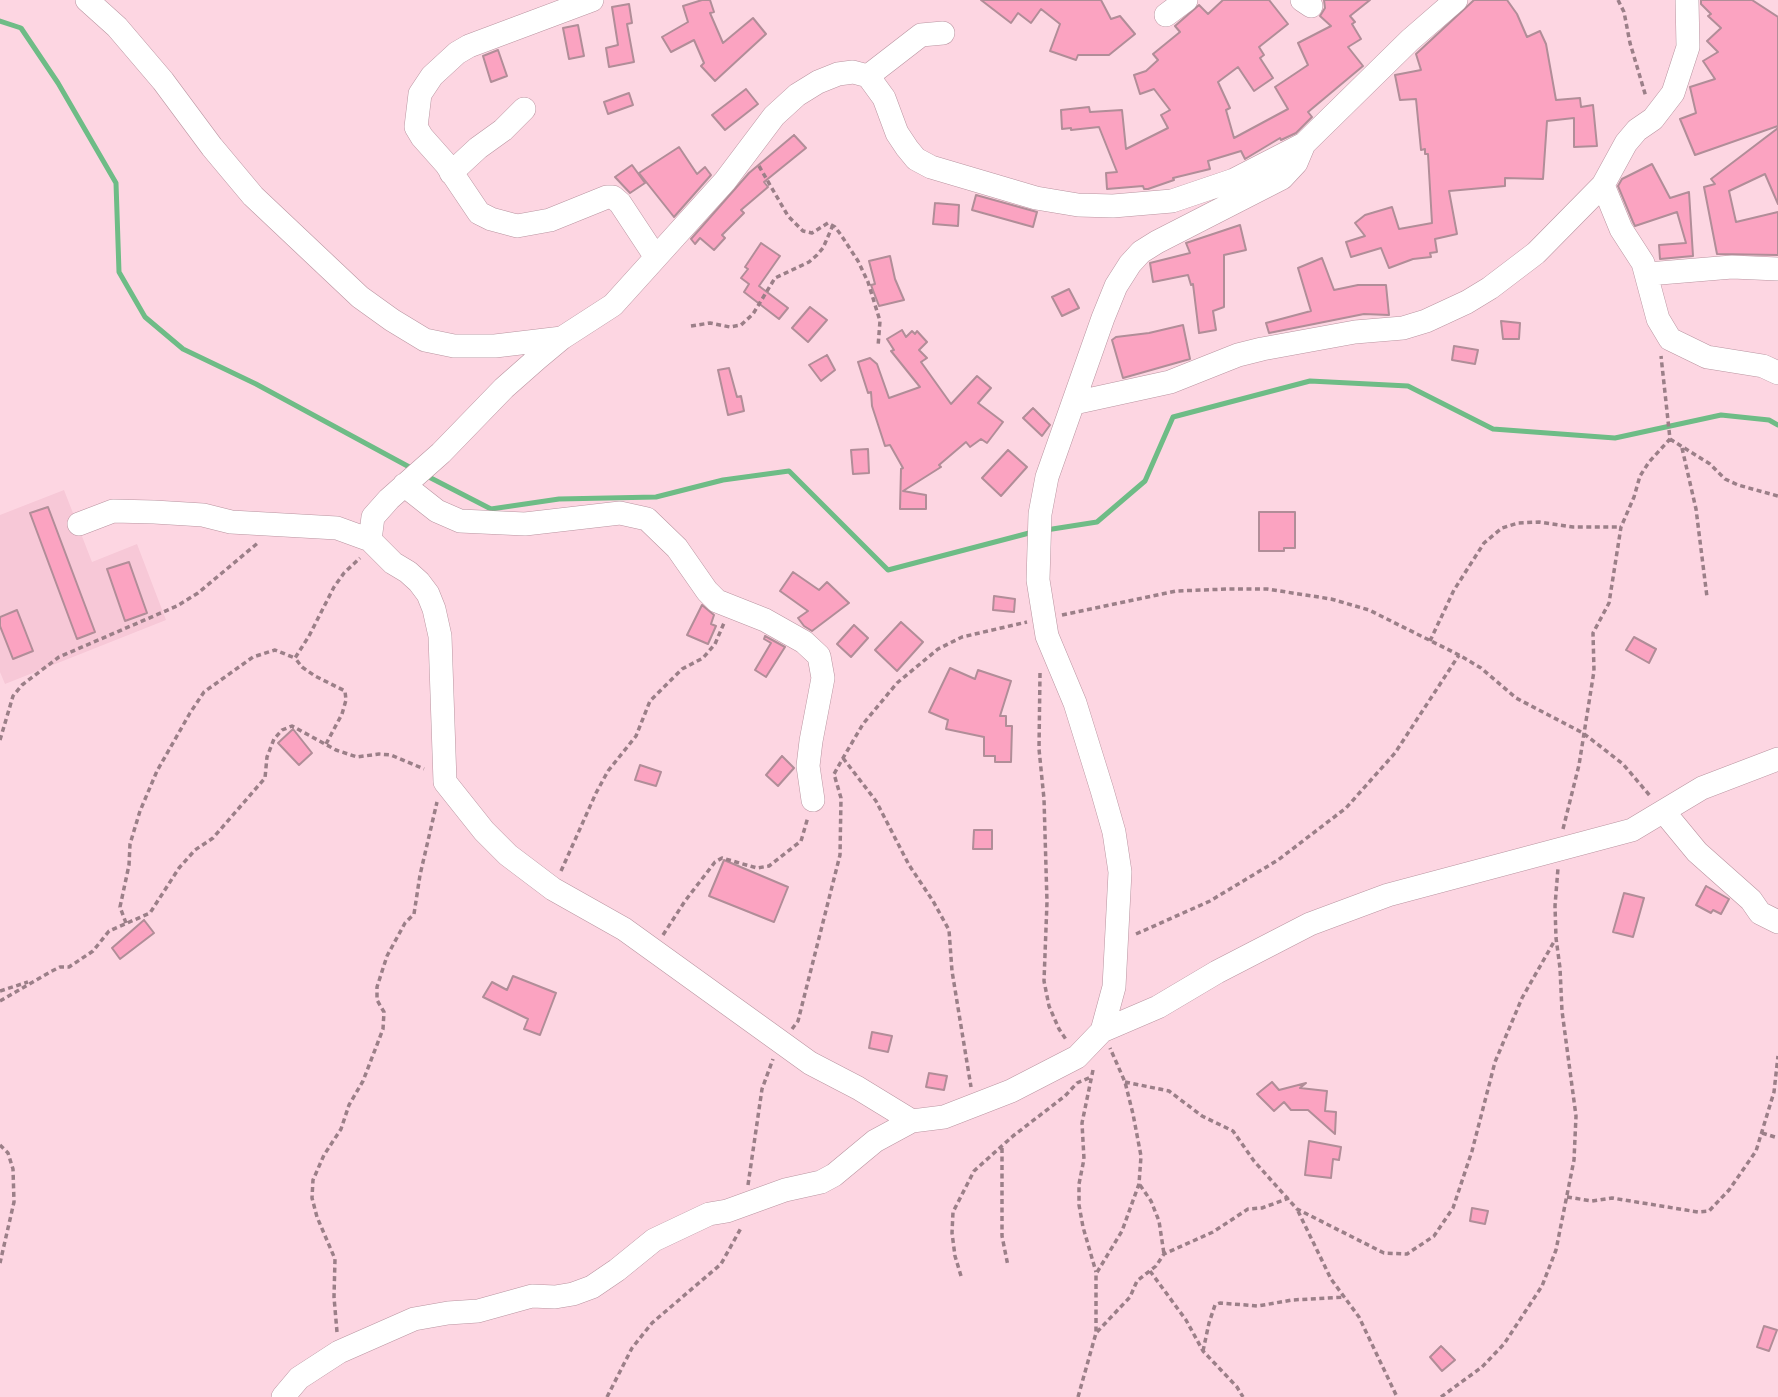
<!DOCTYPE html>
<html>
<head>
<meta charset="utf-8">
<style>
	body { margin:0 }
	canvas { display:block; background:#fdd6e2 }
</style>
</head>
<body>
<canvas width="1778" height="1397"></canvas>
<script>
const ctx = document.querySelector('canvas').getContext('2d');
ctx.lineJoin = 'round';
function fillPath(path, color) {
  ctx.fillStyle = color;
  ctx.fill(path, 'evenodd');
}
function toPath(rows) {
  const path = new Path2D();
  for (const r of rows) {
    path.moveTo(r[0], r[1]);
    for (let i = 2; i < r.length; i += 2) path.lineTo(r[i], r[i + 1]);
  }
  return path;
}
function strokePath(path, color, width, dash) {
  ctx.strokeStyle = color;
  ctx.lineWidth = width;
  ctx.lineCap = dash ? 'butt' : 'round';
  ctx.setLineDash(dash || []);
  ctx.stroke(path);
}
const built = toPath([
	[64,490,92,562,137,544,166,620,5,684,0,672,0,515]
]);
const stream = toPath([
	[0,21,21,28,58,83,116,183,119,272,145,317,183,349,256,384,413,469],
	[425,475,491,509,559,499,656,497,723,480,789,471,888,570,1033,532],
	[1046,530,1097,522,1145,481,1173,417,1310,381,1408,386,1493,429,1615,438,1721,415,1769,420,1778,425]
]);
const building = toPath([
	[702,0,710,0,714,12,710,13,723,43,753,18,766,34,715,81,701,66,704,63,694,40,671,52,662,37,688,22,683,6,702,0],
	[981,0,1101,0,1111,19,1120,16,1135,34,1109,55,1078,55,1076,60,1050,51,1060,24,1041,9,1031,23,1018,13,1011,23,981,0],
	[1223,0,1269,0,1288,24,1259,47,1264,55,1260,58,1273,78,1254,91,1238,67,1218,82,1230,108,1226,110,1234,138,1288,109,1275,87,1308,65,1298,43,1331,26,1320,16,1325,8,1324,0,1370,0,1350,16,1355,22,1352,24,1361,39,1348,47,1363,66,1308,112,1312,117,1296,133,1281,140,1280,138,1245,159,1241,151,1208,161,1210,169,1173,178,1174,180,1148,189,1144,189,1143,186,1107,189,1106,173,1117,172,1099,127,1071,130,1071,128,1062,129,1061,110,1089,107,1090,112,1122,110,1126,149,1168,128,1161,115,1170,110,1154,89,1140,94,1134,75,1146,71,1158,60,1153,54,1180,32,1175,26,1199,5,1208,14,1223,0],
	[1474,0,1507,0,1517,14,1527,37,1540,31,1546,44,1556,100,1580,98,1581,107,1593,105,1597,146,1574,147,1574,118,1547,121,1543,179,1505,178,1505,186,1449,191,1457,234,1435,239,1437,252,1430,253,1431,257,1413,259,1389,268,1381,248,1351,257,1346,242,1365,236,1355,223,1365,215,1392,207,1399,229,1432,223,1428,154,1425,154,1425,149,1421,150,1416,99,1400,100,1395,75,1421,70,1416,54,1474,0],
	[1701,0,1752,0,1778,17,1778,126,1695,155,1680,119,1696,113,1690,87,1715,79,1703,61,1718,52,1707,41,1721,28,1708,16,1711,14,1701,4,1701,0],
	[629,4,632,23,627,24,634,62,609,67,606,48,618,45,612,7,629,4],
	[578,25,584,56,569,59,563,28,578,25],
	[498,50,507,76,491,82,483,56,498,50],
	[746,89,758,104,725,130,712,115,746,89],
	[629,93,633,105,608,114,604,102,629,93],
	[1778,128,1778,204,1765,174,1729,191,1736,222,1778,212,1778,255,1717,254,1704,187,1715,184,1711,179,1778,128],
	[794,135,806,148,764,182,768,187,741,210,744,213,722,235,725,238,714,250,700,238,695,244,691,239,749,173,794,135],
	[679,147,697,174,705,167,711,175,674,217,639,173,679,147],
	[1652,164,1670,198,1689,192,1693,256,1660,259,1659,245,1686,243,1677,212,1635,226,1633,222,1618,186,1622,179,1652,164],
	[632,165,645,183,630,193,615,177,632,165],
	[976,195,1037,212,1033,227,972,210,976,195],
	[935,203,959,205,958,226,933,224,935,203],
	[1240,225,1246,250,1224,255,1224,307,1213,311,1216,330,1199,333,1193,284,1191,285,1188,275,1153,282,1150,263,1190,253,1186,243,1240,225],
	[761,243,780,256,759,286,788,308,779,319,744,292,749,284,741,278,748,269,745,267,761,243],
	[890,256,895,279,904,300,879,306,871,285,875,284,869,261,890,256],
	[1322,258,1334,290,1358,285,1386,285,1389,315,1364,314,1269,333,1266,323,1311,311,1298,268,1322,258],
	[1069,289,1079,308,1062,316,1052,297,1069,289],
	[810,307,827,320,808,342,792,328,810,307],
	[1501,321,1520,323,1519,339,1503,339,1501,321],
	[1183,325,1190,359,1123,378,1112,340,1116,337,1149,333,1183,325],
	[902,330,906,337,912,331,915,334,917,331,927,342,919,350,927,358,921,362,951,404,977,376,991,388,978,403,1003,422,987,443,981,439,970,447,966,442,939,465,941,467,903,491,926,495,926,509,900,509,901,469,903,468,890,445,885,446,872,406,871,392,868,393,858,362,870,358,877,364,889,398,920,387,891,351,894,350,887,339,902,330],
	[1454,346,1478,350,1475,364,1452,360,1454,346],
	[827,355,835,370,821,381,809,365,827,355],
	[729,368,737,397,741,396,744,411,728,415,718,370,729,368],
	[1033,408,1050,425,1042,436,1023,418,1033,408],
	[868,449,869,473,853,474,851,450,868,449],
	[1008,450,1027,467,1001,496,982,478,1008,450],
	[48,507,95,632,77,639,30,513,48,507],
	[1259,512,1295,512,1295,548,1284,548,1284,551,1259,551,1259,512],
	[129,562,147,613,125,621,107,569,129,562],
	[793,572,819,590,827,582,849,603,812,631,804,626,798,618,808,611,780,591,793,572],
	[994,596,1015,599,1014,612,993,610,994,596],
	[702,605,714,615,711,624,716,626,708,644,687,635,702,605],
	[17,610,33,651,13,659,0,626,0,617,17,610],
	[901,622,923,642,897,671,875,650,901,622],
	[854,625,868,638,851,657,837,644,854,625],
	[765,636,785,647,766,677,755,670,771,643,764,639,765,636],
	[1634,637,1656,649,1649,663,1626,650,1634,637],
	[950,668,975,679,978,670,1011,681,1000,716,1006,716,1006,726,1012,726,1011,762,995,762,995,756,984,756,984,737,946,729,948,720,929,712,950,668],
	[293,729,312,753,299,765,278,743,293,729],
	[782,756,794,768,778,786,766,775,782,756],
	[640,765,661,772,656,786,635,780,640,765],
	[974,830,992,830,992,849,973,849,974,830],
	[724,860,788,887,774,922,709,896,724,860],
	[1706,886,1729,899,1721,914,1713,910,1711,913,1696,905,1706,886],
	[1624,893,1644,898,1633,937,1613,932,1624,893],
	[144,920,154,933,120,959,112,948,144,920],
	[513,976,556,993,540,1035,524,1029,528,1019,483,997,492,982,507,990,513,976],
	[872,1032,892,1036,888,1052,869,1048,872,1032],
	[929,1073,947,1076,944,1090,926,1087,929,1073],
	[1272,1082,1279,1090,1306,1083,1300,1088,1327,1091,1325,1111,1336,1112,1335,1134,1308,1110,1291,1110,1284,1102,1274,1111,1257,1094,1272,1082],
	[1309,1141,1341,1147,1339,1160,1333,1159,1331,1178,1305,1175,1309,1141],
	[1472,1208,1488,1211,1485,1224,1470,1221,1472,1208],
	[1764,1326,1777,1330,1769,1351,1757,1347,1764,1326],
	[1441,1346,1455,1360,1442,1371,1430,1357,1441,1346]
]);
const path = toPath([
	[1618,0,1624,12,1630,43,1646,97],
	[759,166,788,216,803,231,812,233,828,223,835,227,841,235,858,261,868,282,880,321,878,347],
	[691,326,710,323,730,327,741,325,753,314,775,278,809,262,817,255,823,248,833,225],
	[1670,439,1710,464,1725,479,1738,485,1778,496],
	[1682,448,1696,509,1707,597],
	[1062,615,1176,591,1228,589,1267,589,1331,599,1369,610,1459,655,1481,668,1516,698,1583,733,1623,764,1651,797],
	[1430,641,1454,590,1484,543,1502,528,1518,523,1539,522,1573,527,1621,527],
	[1040,673,1039,749,1044,799,1047,902,1044,981,1049,1006,1059,1029,1067,1041],
	[0,740,13,696,22,685,59,657,177,606,198,593,259,542],
	[326,744,342,714,346,700,345,691,315,676,302,667,295,658,309,636,334,587,344,573,360,558],
	[843,758,876,801,909,865,933,901,949,930,952,971,971,1087],
	[1563,829,1579,765,1594,671,1593,633,1609,603,1621,527,1634,497,1640,476,1649,462,1670,439,1661,356],
	[561,871,596,793,608,771,636,736,650,701,682,669,703,658,715,644,724,623],
	[126,923,120,907,129,865,130,844,140,811,157,771,190,713,204,692,253,657,275,650,295,658],
	[1136,934,1210,901,1278,860,1346,808,1395,753,1459,655],
	[663,935,685,901,715,862,722,858,757,868,769,866,801,841,808,817],
	[0,991,28,982],
	[0,1001,50,972,60,967,69,967,93,951,109,931,150,913,179,868,195,850,213,838,265,778,267,757,274,739,282,730,292,726,336,750,357,757,379,754,391,755,424,769],
	[792,1029,798,1021,840,855,841,798,834,774,843,758,863,724,897,683,938,649,962,637,1027,622],
	[1093,1070,1082,1123,1084,1159,1079,1184,1079,1205,1083,1227,1096,1272],
	[1125,1082,1169,1091,1202,1116,1233,1131,1254,1161,1297,1209,1384,1253,1407,1254,1434,1236,1453,1208,1472,1151,1495,1062,1522,998,1555,940],
	[1762,1133,1778,1138],
	[0,1145,8,1153,13,1169,14,1202,0,1263],
	[1002,1148,1002,1236,1008,1266],
	[748,1185,762,1089,773,1059],
	[1140,1185,1151,1201,1159,1221,1164,1254],
	[1567,1197,1592,1201,1612,1198,1698,1212,1709,1211,1729,1190,1756,1151,1774,1092,1778,1056],
	[1298,1211,1331,1279,1359,1317,1397,1397],
	[1150,1271,1186,1320,1203,1351,1237,1387,1243,1397],
	[961,1276,955,1256,952,1233,953,1212,974,1171,1013,1136,1065,1096,1077,1083,1091,1077],
	[337,1332,334,1297,335,1259,317,1217,312,1198,313,1180,324,1155,341,1129,349,1105,363,1081,383,1029,384,1012,377,1000,377,987,387,956,405,923,414,914,420,875,437,802],
	[1097,1332,1130,1297,1137,1281,1156,1266,1164,1254,1213,1232,1248,1209,1262,1208,1289,1198],
	[1203,1351,1209,1323,1215,1305,1220,1303,1258,1306,1292,1300,1345,1297],
	[607,1397,632,1348,652,1323,721,1264,741,1228],
	[1078,1397,1096,1333,1096,1274,1122,1231,1139,1184,1141,1156,1133,1114,1125,1082,1110,1048],
	[1441,1397,1482,1367,1504,1344,1542,1286,1556,1250,1574,1160,1576,1116,1562,1011,1560,968,1556,938,1555,906,1558,868]
]);
const minor = toPath([
	[87,0,117,27,163,81,212,147,253,196,360,297,392,320,425,340,454,346,495,346,562,338],
	[592,0,469,46,457,53,432,76,420,94,416,127,422,137,446,164,479,213,491,219,517,226,550,220,607,197,613,197,620,203,655,256],
	[1302,0,1311,6],
	[1456,0,1410,40,1304,144,1234,180,1172,201,1113,206,1078,205,1036,198,931,167,916,159,907,148,897,133,884,98,868,76,853,72,838,74,818,82,797,95,774,116,725,181,613,305,562,338,538,358,504,388,441,453,389,499,373,517,370,540,393,563,408,572,419,582,428,594,434,609,440,636,445,782,484,831,508,855,553,889,624,929,810,1063,858,1088,912,1121,944,1117,1011,1091,1077,1057,1102,1031,1158,1007,1217,972,1310,924,1388,895,1632,830,1702,788,1778,759],
	[1166,15,1186,0],
	[868,76,921,35,943,33],
	[451,173,478,148,503,130,524,109],
	[1603,185,1621,229,1643,263,1658,319,1670,339,1707,357,1763,366,1778,373],
	[1648,274,1732,267,1778,269],
	[1074,403,1170,382,1238,355,1262,349,1355,332,1403,328,1426,321,1467,302,1490,288,1536,253,1603,185,1626,143,1637,130,1653,119,1673,93,1688,47,1687,0],
	[404,485,437,511,460,521,525,524,620,513,647,519,677,548,707,591,717,601,765,620,804,642,819,656,823,678,811,741,808,766,813,800],
	[79,524,113,511,154,512,203,515,231,522,337,528,370,540],
	[1664,812,1697,852,1751,900,1760,913,1778,922],
	[1102,1031,1114,987,1120,872,1114,832,1102,790,1075,703,1047,636,1038,580,1040,514,1047,477,1103,318,1116,286,1130,264,1141,252,1157,242,1282,178,1296,163,1304,144],
	[283,1397,299,1378,339,1352,414,1319,448,1313,478,1311,532,1296,555,1297,573,1294,592,1287,617,1270,654,1240,709,1214,727,1211,785,1190,821,1182,834,1175,875,1141,912,1121]
]);
fillPath(built, '#f7c8d7');
strokePath(stream, '#6ebc86', 5);
fillPath(building, '#fba3c1');
strokePath(building, '#b18d98', 2);
strokePath(minor, '#b994a0', 24);
strokePath(path, '#9b7f88', 3.5, [5, 3.5]);
strokePath(minor, '#fff', 23);
</script>
</body>
</html>
